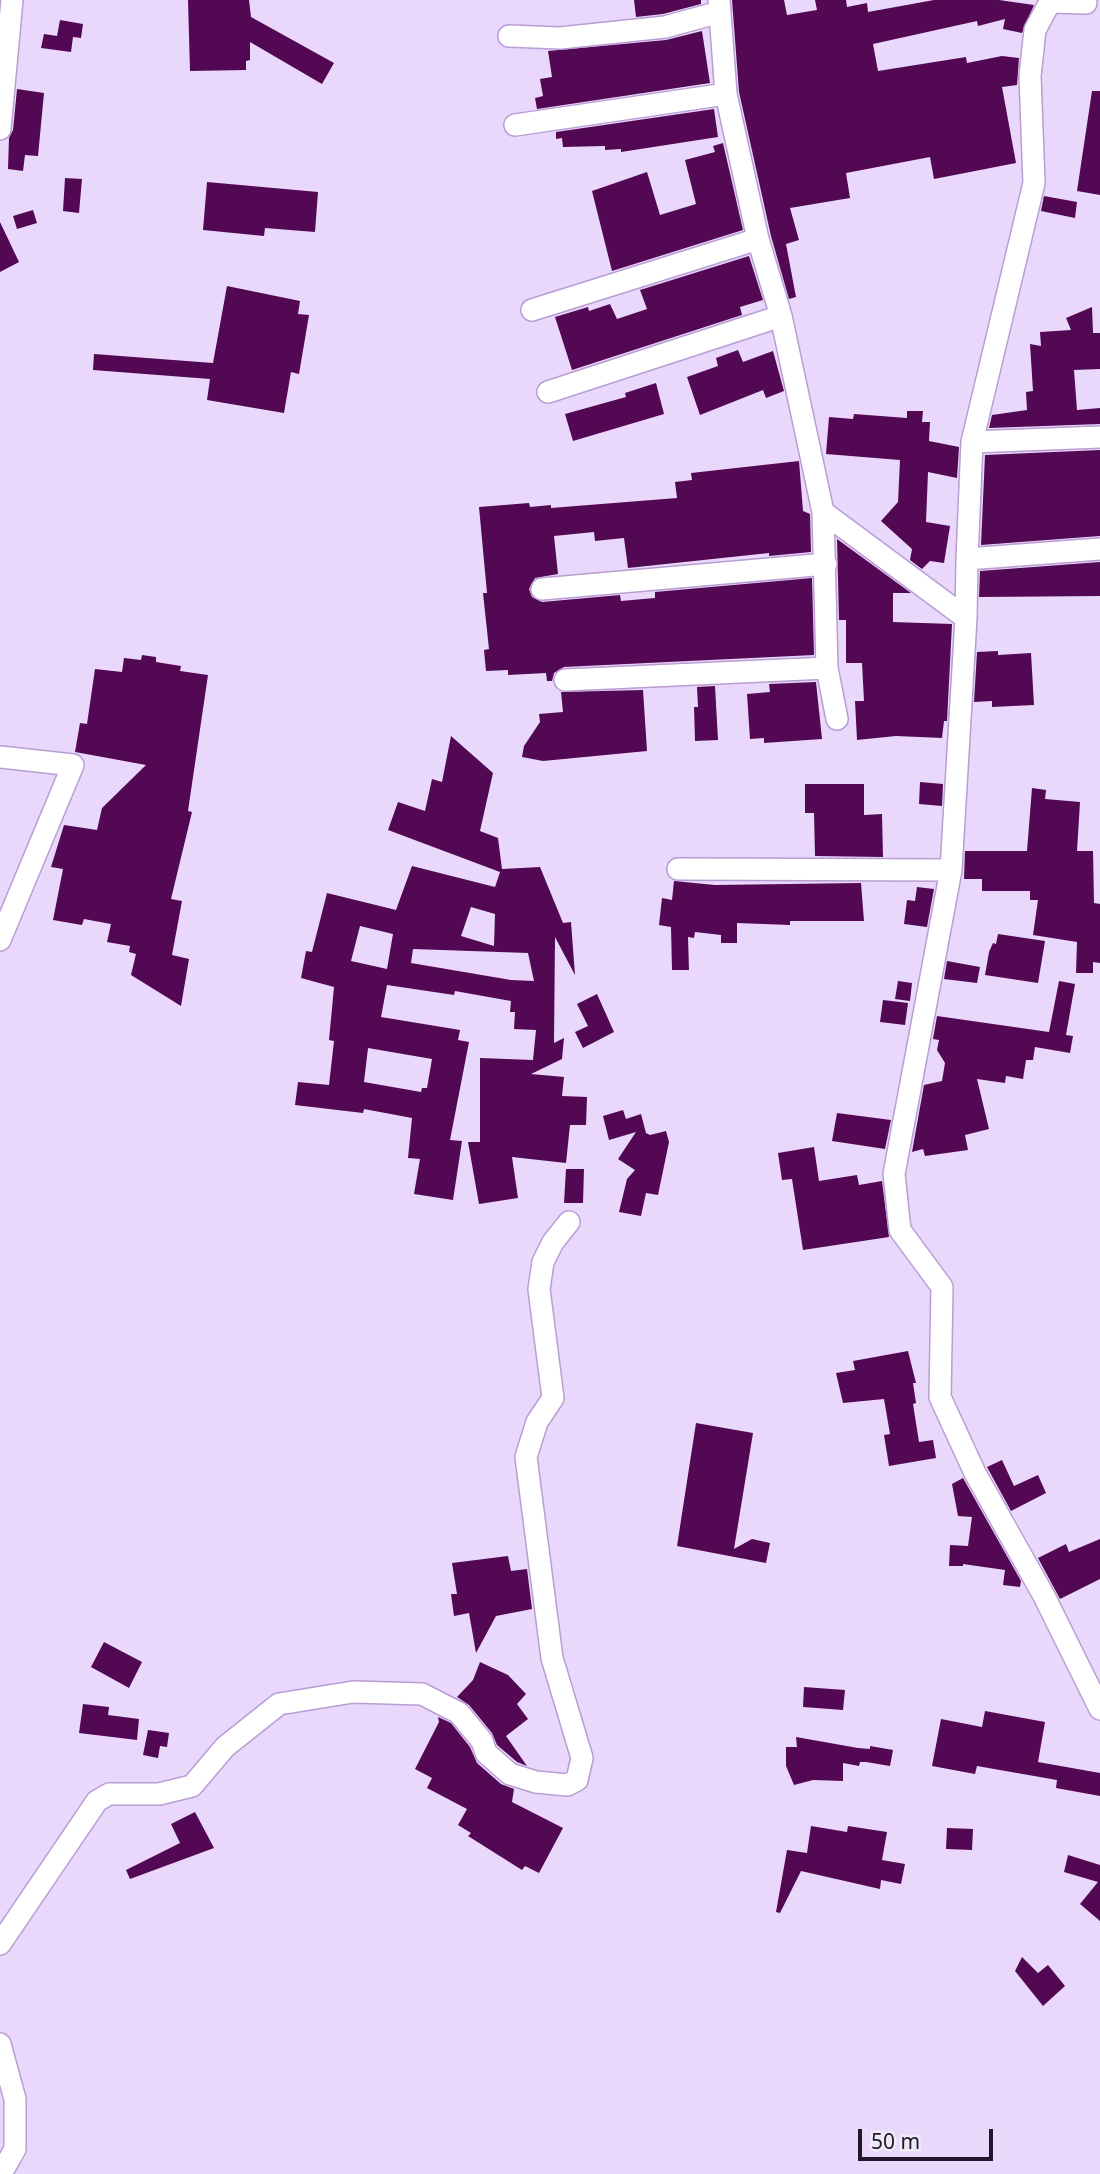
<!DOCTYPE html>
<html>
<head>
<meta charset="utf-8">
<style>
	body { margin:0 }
	#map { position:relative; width:1100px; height:2174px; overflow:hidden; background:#e9d8fb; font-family:"Noto Sans",sans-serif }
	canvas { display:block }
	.scale { position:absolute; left:858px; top:2129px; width:135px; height:32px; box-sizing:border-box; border:4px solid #21162a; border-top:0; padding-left:9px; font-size:21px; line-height:24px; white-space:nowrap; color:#21162a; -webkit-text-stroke:5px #f0ebf6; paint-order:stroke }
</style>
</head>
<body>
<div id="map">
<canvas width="1100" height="2174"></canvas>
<div class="scale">50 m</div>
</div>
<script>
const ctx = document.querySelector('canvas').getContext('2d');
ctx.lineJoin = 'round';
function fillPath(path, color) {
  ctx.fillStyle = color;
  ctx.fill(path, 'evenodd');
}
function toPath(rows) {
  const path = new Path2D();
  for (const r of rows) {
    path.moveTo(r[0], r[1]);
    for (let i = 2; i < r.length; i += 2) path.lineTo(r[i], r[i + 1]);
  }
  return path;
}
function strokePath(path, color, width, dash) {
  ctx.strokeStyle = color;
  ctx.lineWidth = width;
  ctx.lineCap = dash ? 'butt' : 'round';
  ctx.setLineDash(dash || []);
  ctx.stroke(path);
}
const building = toPath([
	[188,0,249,0,251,17,334,63,322,84,250,42,250,60,246,61,246,70,190,71],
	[634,0,701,0,701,4,663,14,636,17],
	[732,0,784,0,787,15,817,10,815,0,846,0,847,7,867,3,868,12,934,0,999,0,1034,5,1022,33,1003,29,1005,19,978,26,977,21,873,44,878,71,966,57,967,63,1002,56,1019,58,1017,85,1002,87,1016,163,934,179,930,157,846,173,850,198,790,208,799,240,786,244,796,297,789,299,771,236,739,92],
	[60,20,83,24,81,38,73,37,71,52,41,48,44,34,57,36],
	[702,31,710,83,537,109,535,98,543,96,540,79,552,77,548,51,666,40],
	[17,89,44,93,38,156,25,155,23,171,8,169,9,138,13,130],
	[1092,91,1100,91,1100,195,1077,191],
	[714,109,718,137,621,152,621,149,605,150,605,146,563,147,562,138,556,139,556,132],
	[723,143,743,230,612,271,592,191,647,172,660,215,696,204,685,160,715,152,713,146],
	[65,178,82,179,79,213,63,211],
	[207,182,318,192,315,232,265,228,264,236,203,230],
	[1044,196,1077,202,1075,218,1041,211],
	[33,210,37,223,17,229,13,216],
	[0,222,19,262,0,272],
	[749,256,763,300,740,307,742,315,572,370,555,317,588,307,589,311,610,304,617,319,647,309,640,290],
	[227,286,300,301,298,314,309,315,299,374,291,372,284,413,207,400,210,379,93,370,94,354,213,363],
	[1092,307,1093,333,1100,333,1100,369,1074,370,1077,410,1100,408,1100,424,989,428,992,415,1027,410,1026,392,1033,391,1030,344,1041,346,1040,332,1071,330,1066,318],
	[738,350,743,362,773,351,784,391,766,398,763,390,700,415,687,377,718,366,716,358],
	[656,383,664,414,573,441,565,414,626,397,625,393],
	[907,411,923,411,922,422,930,422,929,441,959,447,957,478,928,472,926,522,950,526,944,563,930,561,922,569,910,560,912,549,881,521,898,502,900,460,826,454,829,417,853,419,854,414,907,418],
	[1100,450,1100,536,981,545,985,455],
	[799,461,803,511,810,514,811,552,769,556,769,553,628,568,624,538,595,541,594,532,554,536,558,574,535,578,529,589,532,597,542,602,620,595,621,601,655,598,655,592,812,578,814,655,564,667,554,673,552,681,547,681,546,673,508,675,508,670,486,671,484,650,489,649,483,593,487,593,479,507,529,503,530,507,551,505,551,508,677,498,675,482,692,480,691,473],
	[837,539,911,593,893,593,893,622,952,624,947,721,944,721,942,738,896,736,857,740,855,701,864,701,862,663,846,663,846,620,839,620],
	[1100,562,1100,596,979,597,980,571],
	[998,651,998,655,1031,653,1034,705,992,707,992,701,974,702,977,652],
	[142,655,156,657,156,662,181,666,180,671,208,675,188,811,192,812,171,899,182,901,172,955,189,959,181,1006,131,975,136,954,129,952,130,946,107,942,111,924,84,919,82,925,53,920,63,869,51,867,64,825,97,830,102,808,146,765,75,752,80,723,87,724,95,669,122,672,124,658,141,660],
	[816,682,822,739,764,743,764,738,750,739,747,694,770,692,769,684],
	[715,686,718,740,695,741,694,707,698,707,697,687],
	[643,690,647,751,543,761,522,757,524,746,540,722,539,714,563,712,561,692],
	[451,736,493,773,480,831,498,838,502,869,540,867,563,923,571,922,575,975,555,937,554,1043,564,1038,562,1059,531,1074,564,1077,562,1096,587,1097,586,1125,570,1125,566,1163,512,1157,518,1198,479,1204,468,1142,480,1142,480,1058,533,1060,536,1030,514,1029,515,1012,510,1012,511,1001,455,991,454,995,387,985,381,1017,460,1030,458,1040,469,1042,450,1140,462,1141,453,1200,414,1194,420,1159,408,1158,412,1118,364,1109,363,1113,295,1105,298,1082,329,1085,334,1041,329,1040,334,987,301,978,306,951,312,952,327,893,396,910,412,866,495,887,500,872,388,830,398,802,425,811,432,779,442,782],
	[471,907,495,914,494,946,461,936],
	[360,926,393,934,387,969,351,961],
	[413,949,528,953,534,981,511,980,411,963],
	[368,1048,432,1059,427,1088,422,1088,421,1092,364,1082],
	[920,782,943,784,942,806,919,804],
	[805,784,864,784,864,815,882,814,883,857,815,856,814,813,805,813],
	[1032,788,1046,790,1045,799,1080,802,1077,851,1093,851,1094,903,1100,904,1100,963,1093,962,1093,973,1076,973,1077,942,1033,935,1038,900,1030,900,1030,891,982,891,982,879,964,879,965,851,1027,851],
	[674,881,715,885,861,883,864,921,790,921,790,925,737,923,737,943,721,943,721,935,695,932,694,938,688,937,689,970,672,970,671,927,659,925,662,898,672,900],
	[917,887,934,889,927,927,904,924,907,900,915,901],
	[998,934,1045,941,1038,983,985,975,989,952,993,943,996,944],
	[947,961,980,967,977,983,944,979],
	[898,981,912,983,910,1001,895,999],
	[1059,981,1075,984,1066,1035,1073,1036,1070,1053,1035,1047,1033,1060,1026,1060,1023,1079,1006,1076,1005,1083,977,1079,989,1129,965,1135,968,1150,925,1156,923,1149,912,1152,924,1085,942,1081,945,1063,937,1050,939,1040,933,1039,937,1016,1049,1032],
	[597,994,614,1032,583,1048,575,1032,588,1026,577,1004],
	[883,1000,908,1003,905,1025,880,1022],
	[623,1110,626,1119,641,1114,646,1133,650,1135,666,1131,669,1142,658,1195,646,1193,641,1216,619,1212,627,1179,635,1170,618,1159,636,1132,609,1140,603,1116],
	[837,1113,891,1120,885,1149,832,1141],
	[814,1147,819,1181,857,1175,859,1185,882,1181,889,1237,803,1250,792,1179,782,1180,778,1153],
	[566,1169,584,1169,583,1203,564,1203],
	[908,1351,916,1383,913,1383,916,1403,913,1404,919,1442,933,1440,936,1458,889,1466,884,1435,890,1434,884,1399,843,1403,836,1373,855,1370,853,1361],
	[696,1423,753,1433,734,1549,752,1539,770,1543,766,1563,677,1546],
	[1002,1460,1014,1486,1038,1475,1046,1493,1011,1511,987,1467],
	[963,1478,1021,1581,1020,1587,1003,1585,1005,1570,963,1564,963,1566,949,1566,950,1545,968,1546,972,1517,958,1516,952,1484],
	[1100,1539,1100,1579,1060,1599,1038,1558,1066,1544,1069,1552],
	[508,1556,511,1571,527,1569,532,1609,496,1616,476,1653,469,1613,454,1616,451,1594,457,1594,452,1563],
	[104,1642,142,1662,129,1688,91,1667],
	[480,1662,508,1675,526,1694,517,1704,528,1719,506,1736,527,1766,517,1762,497,1745,492,1733,469,1705,457,1697,473,1680],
	[804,1687,845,1690,843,1710,803,1707],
	[83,1704,109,1707,108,1715,139,1719,137,1740,79,1733],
	[985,1711,1045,1722,1038,1762,1100,1773,1100,1796,1056,1788,1057,1780,977,1766,975,1774,932,1766,941,1719,982,1727],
	[438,1717,451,1723,470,1747,477,1763,501,1784,514,1789,512,1802,563,1828,539,1873,525,1866,522,1870,468,1836,471,1833,458,1825,467,1809,427,1788,432,1778,415,1769,439,1722],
	[148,1730,169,1733,167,1747,160,1746,158,1758,143,1755],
	[796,1737,858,1748,870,1749,870,1746,893,1750,890,1766,866,1762,860,1762,859,1766,843,1763,843,1781,813,1780,794,1785,786,1766,786,1747,797,1747],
	[195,1812,214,1848,130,1879,126,1870,180,1843,171,1824],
	[811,1826,847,1832,848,1826,887,1832,882,1860,905,1864,901,1884,881,1880,880,1889,801,1871,780,1913,776,1912,787,1850,807,1853],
	[947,1828,973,1829,972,1850,946,1849],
	[1068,1855,1100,1865,1100,1921,1080,1904,1098,1882,1064,1872],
	[1022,1957,1038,1973,1048,1965,1065,1986,1043,2006,1015,1971]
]);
const minor = toPath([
	[719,0,726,94,758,239,781,316,823,512,966,618,951,870,894,1174,900,1230,942,1287,940,1397,975,1473,1044,1596,1100,1709],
	[509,36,560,38,665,27,720,12],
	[515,125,726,94],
	[0,129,12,0],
	[532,310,758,239],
	[548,392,781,316],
	[972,442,1100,437],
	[823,512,827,668,837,719],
	[967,559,972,442,1034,183,1030,76,1035,30,1050,2,1086,3,1085,0],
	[542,589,826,564],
	[966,618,967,559,1100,549],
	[565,680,827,668],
	[0,757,73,765,0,940],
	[678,869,951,870],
	[0,1944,97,1801,109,1794,159,1794,192,1786,225,1747,279,1704,353,1692,422,1694,459,1713,482,1741,486,1753,510,1774,536,1782,567,1785,577,1780,582,1758,552,1658,526,1457,537,1422,553,1398,539,1289,543,1262,553,1242,569,1222],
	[0,2044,15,2099,15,2149,1,2174]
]);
fillPath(building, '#520853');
strokePath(minor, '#b99dd4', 24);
strokePath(minor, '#fff', 21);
</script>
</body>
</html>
